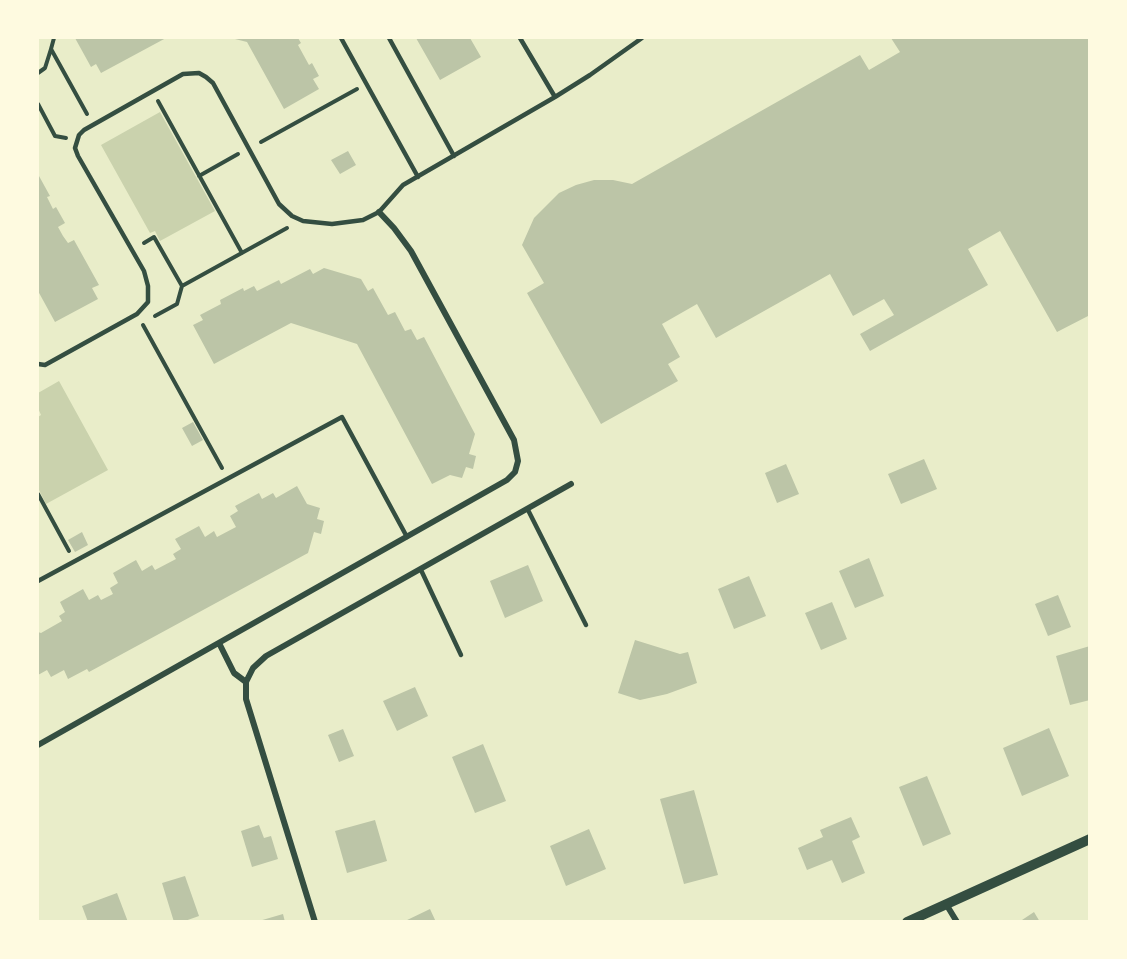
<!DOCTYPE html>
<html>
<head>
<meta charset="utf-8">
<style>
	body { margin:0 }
	#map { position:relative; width:1127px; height:959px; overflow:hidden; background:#e9edc9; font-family:Arial,sans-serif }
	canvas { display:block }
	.frame { position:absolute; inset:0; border:39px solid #fefae0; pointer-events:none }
</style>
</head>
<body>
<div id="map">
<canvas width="1127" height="959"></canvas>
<div class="frame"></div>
</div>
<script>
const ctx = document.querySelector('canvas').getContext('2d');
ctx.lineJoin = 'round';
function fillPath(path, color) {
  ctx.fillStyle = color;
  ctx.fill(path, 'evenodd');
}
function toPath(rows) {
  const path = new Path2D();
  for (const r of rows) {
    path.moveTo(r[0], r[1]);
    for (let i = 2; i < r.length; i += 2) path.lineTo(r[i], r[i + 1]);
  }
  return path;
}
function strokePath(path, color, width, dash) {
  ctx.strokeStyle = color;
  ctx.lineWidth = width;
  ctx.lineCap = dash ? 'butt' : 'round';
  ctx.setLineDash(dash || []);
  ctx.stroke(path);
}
const green = toPath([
	[160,112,215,211,160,241,155,231,150,233,101,145],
	[59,381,108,470,46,504,38,488,38,417,41,415,38,408,38,393]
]);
const building = toPath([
	[75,38,166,38,101,73,96,64,91,67],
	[231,38,298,38,301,43,298,45,309,65,312,63,319,76,313,79,319,89,284,109,247,42],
	[416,38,470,38,481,57,440,80],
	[891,38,1090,38,1090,315,1057,332,1000,231,968,249,988,285,870,351,860,334,894,315,884,299,853,316,830,274,716,338,697,304,662,324,680,357,668,364,678,381,601,424,527,293,544,283,522,245,534,218,559,193,576,185,594,180,613,180,632,184,860,55,869,70,900,52],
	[348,151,356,165,340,174,331,160],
	[39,176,50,196,47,197,53,209,56,207,65,223,58,227,63,236,68,243,74,240,99,285,92,288,98,299,55,322,38,291,38,177],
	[324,268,361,279,368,291,373,288,388,315,395,312,405,331,411,329,417,340,424,337,475,434,469,454,476,456,473,469,466,467,462,478,450,475,432,484,357,344,291,323,214,364,193,325,203,320,200,315,221,304,220,300,243,288,244,291,254,286,257,291,279,280,281,284,310,269,313,274],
	[193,422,203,440,192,446,182,428],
	[924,459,937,489,901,504,888,474],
	[786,464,799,494,777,503,765,473],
	[297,486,307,504,320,508,317,519,324,521,321,534,314,532,308,553,89,672,87,669,68,679,64,670,51,677,47,670,38,675,38,632,41,633,62,621,59,616,65,612,60,602,83,589,89,600,98,595,101,600,113,594,110,588,118,583,113,573,136,560,142,571,152,565,155,570,176,559,173,554,181,549,175,539,199,526,205,537,214,531,217,537,236,527,230,516,238,511,235,506,259,493,262,499,273,493,276,498],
	[82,532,88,545,75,552,68,540],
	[869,558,884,596,855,608,839,571],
	[528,565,543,601,505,618,490,581],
	[749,576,766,616,734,629,718,589],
	[1058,595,1071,627,1048,636,1035,604],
	[832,602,847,639,821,650,805,613],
	[635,640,680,654,688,652,697,683,667,694,640,700,618,693],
	[1090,646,1090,700,1070,705,1056,656],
	[415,687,428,716,397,731,383,701],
	[1049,728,1069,776,1022,796,1003,748],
	[343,729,354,756,339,762,328,735],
	[483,744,506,801,475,813,452,757],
	[927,776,951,834,923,846,899,787],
	[694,790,718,875,684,884,660,799],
	[851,817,860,837,852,841,865,873,842,883,832,860,807,870,798,848,823,837,820,830],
	[375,820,387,861,347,873,335,831],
	[259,825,264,838,271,836,278,859,252,867,241,831],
	[589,829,606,869,566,886,550,846],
	[185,876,199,916,182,922,174,922,162,883],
	[117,893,128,922,88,922,82,906],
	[430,909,436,922,403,922],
	[1034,912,1040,922,1019,922],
	[283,914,285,922,259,922,259,921]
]);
const path = toPath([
	[54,38,51,49,87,114],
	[38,73,45,68,51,49],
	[158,101,242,253],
	[38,104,55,136,66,138],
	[261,142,357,89],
	[199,176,238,154],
	[144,243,154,237,182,286],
	[155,316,177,304,182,286,287,228],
	[143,325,222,468],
	[38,494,69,551]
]);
const service = toPath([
	[341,38,418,177],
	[389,38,454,156],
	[520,38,555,97],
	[38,364,45,365,137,314,148,302,148,286,144,271,78,156,75,148,79,135,84,130,183,74,199,73,206,77,213,83,279,204,292,216,303,221,332,224,363,220,379,212,403,185,555,97,590,75,642,38],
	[528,510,586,625],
	[421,570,461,655],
	[38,581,342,417,407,537]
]);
const minor = toPath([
	[219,643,234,673,246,682],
	[38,745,507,480,515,472,518,461,514,440,411,251,394,228,379,212],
	[946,904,957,922],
	[315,922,246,699,246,682,253,668,266,656,571,484]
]);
const tertiary = toPath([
	[907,922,1090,839]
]);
fillPath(green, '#cad2ad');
fillPath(building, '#bcc5a7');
strokePath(path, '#344e41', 4);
strokePath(service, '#344e41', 4.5);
strokePath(minor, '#344e41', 6);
strokePath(tertiary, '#344e41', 10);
</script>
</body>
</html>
